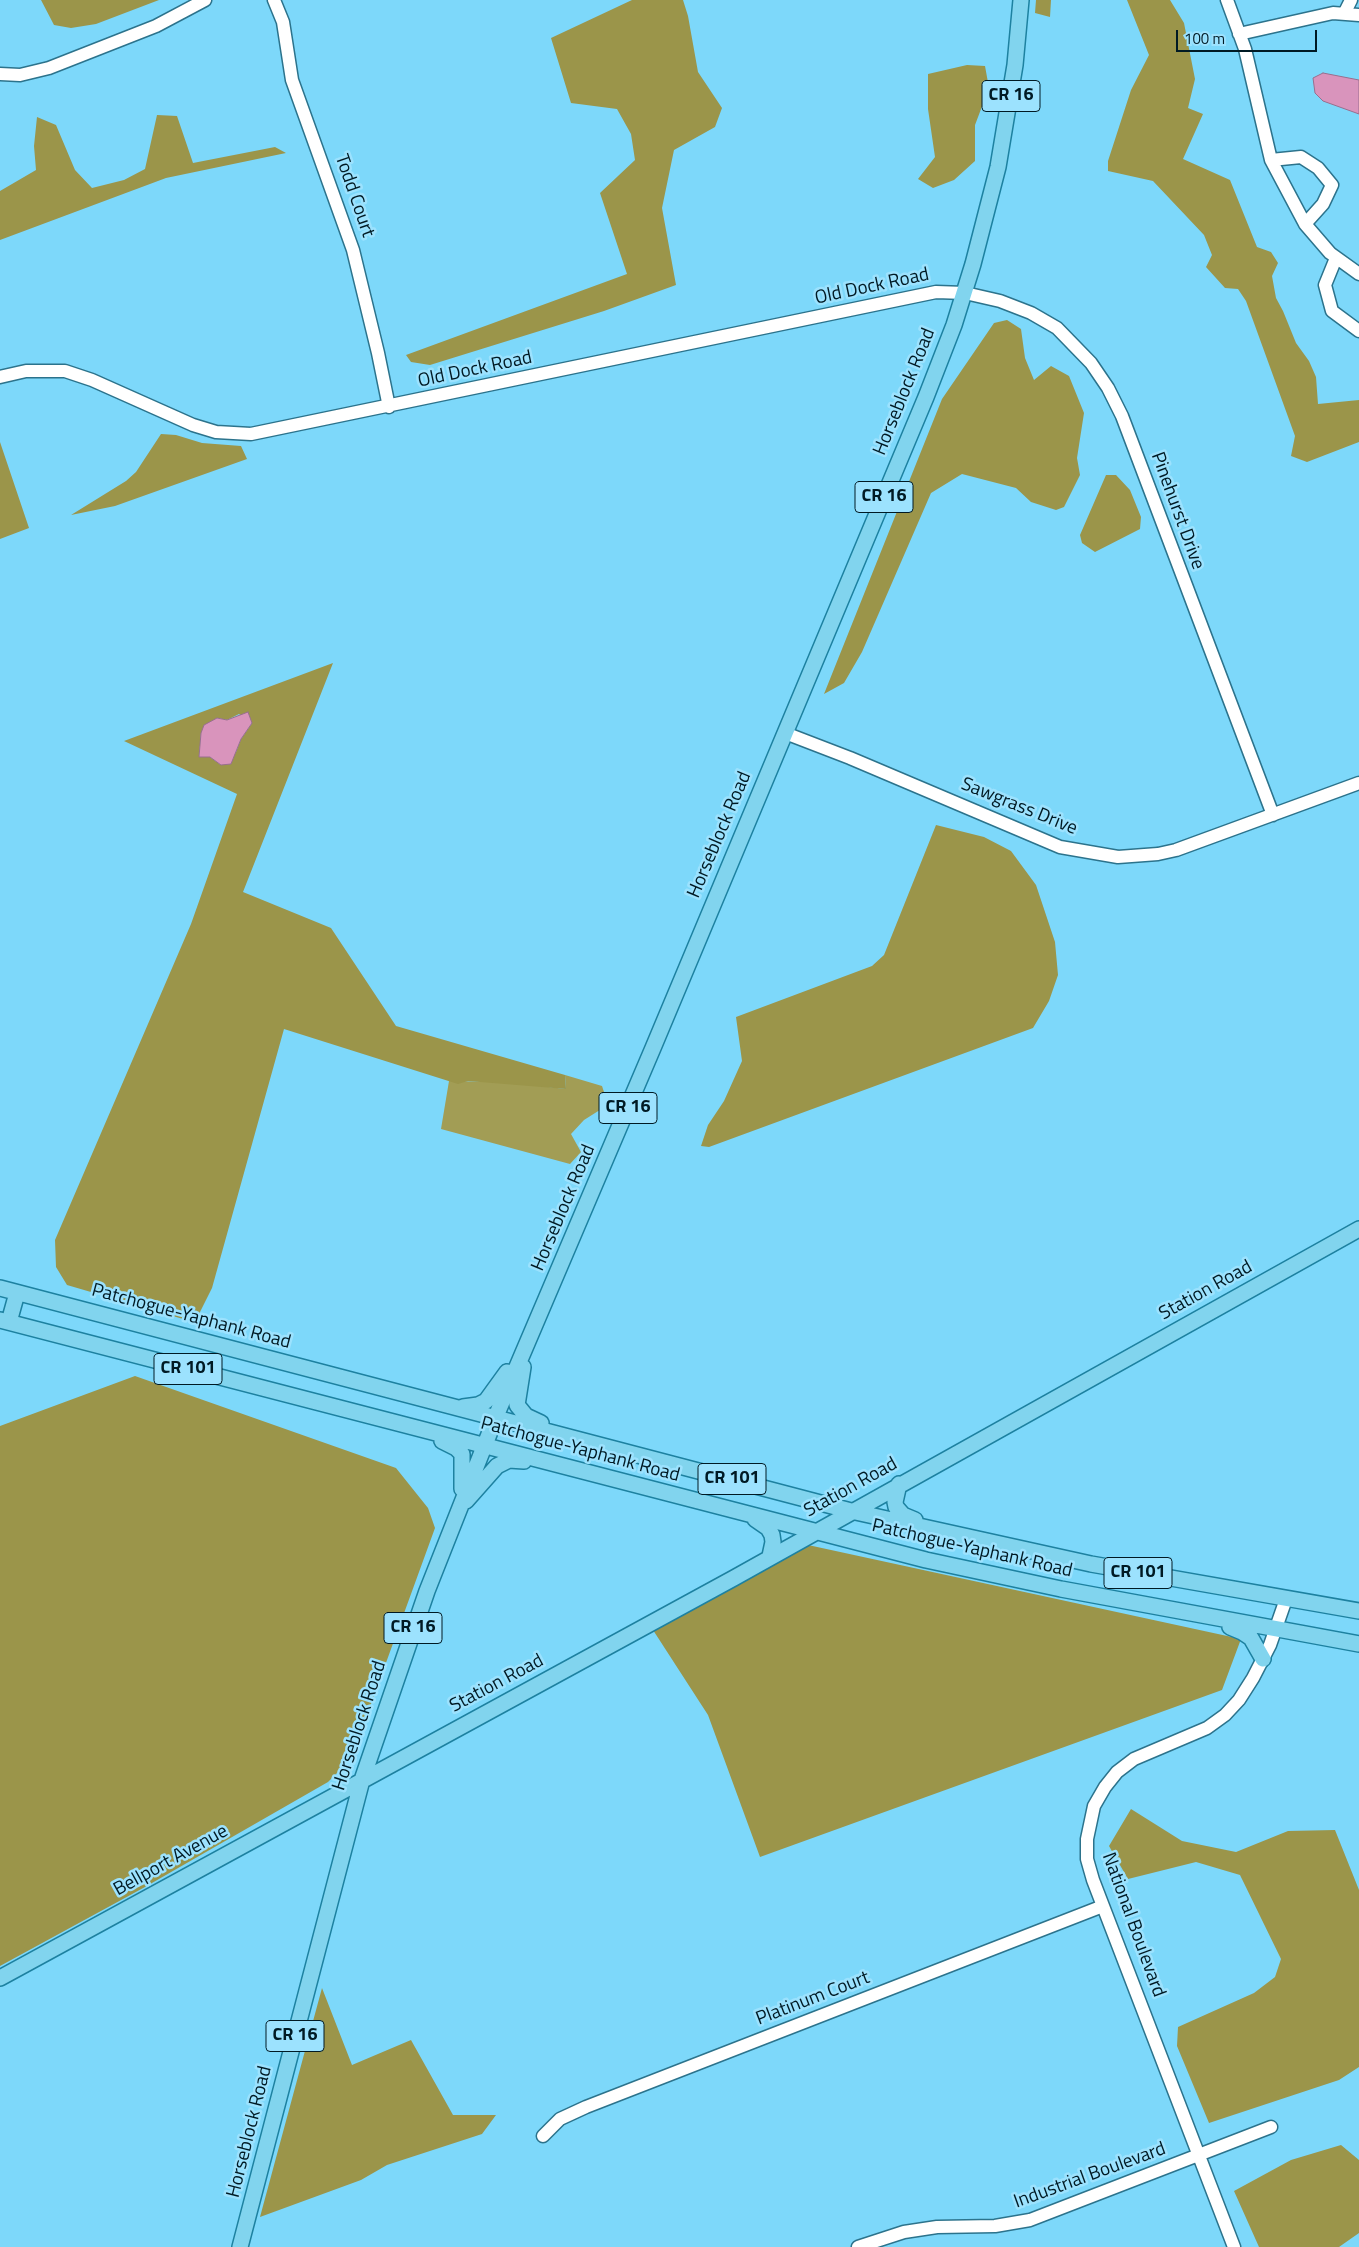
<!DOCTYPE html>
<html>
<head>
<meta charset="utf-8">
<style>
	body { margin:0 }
	#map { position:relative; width:1359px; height:2247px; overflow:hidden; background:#7dd8fa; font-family:"Titillium Web",sans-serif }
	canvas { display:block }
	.scale { position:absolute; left:1176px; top:30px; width:141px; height:22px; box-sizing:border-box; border:2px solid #001a24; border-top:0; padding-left:6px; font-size:15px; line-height:18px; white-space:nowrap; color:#001a24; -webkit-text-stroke:4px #9ce2fe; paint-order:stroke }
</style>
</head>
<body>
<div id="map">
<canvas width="1359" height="2247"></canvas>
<div class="scale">100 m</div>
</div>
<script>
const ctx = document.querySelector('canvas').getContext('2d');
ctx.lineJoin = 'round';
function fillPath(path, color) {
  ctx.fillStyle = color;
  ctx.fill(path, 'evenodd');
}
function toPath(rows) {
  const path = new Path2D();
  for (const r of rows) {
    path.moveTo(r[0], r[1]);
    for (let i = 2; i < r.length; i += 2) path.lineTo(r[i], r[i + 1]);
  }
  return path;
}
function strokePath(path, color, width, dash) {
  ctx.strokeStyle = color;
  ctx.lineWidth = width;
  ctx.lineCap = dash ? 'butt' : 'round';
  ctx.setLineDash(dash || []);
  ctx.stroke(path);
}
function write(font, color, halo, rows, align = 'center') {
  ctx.font = font + ' "Titillium Web",sans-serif';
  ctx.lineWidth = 5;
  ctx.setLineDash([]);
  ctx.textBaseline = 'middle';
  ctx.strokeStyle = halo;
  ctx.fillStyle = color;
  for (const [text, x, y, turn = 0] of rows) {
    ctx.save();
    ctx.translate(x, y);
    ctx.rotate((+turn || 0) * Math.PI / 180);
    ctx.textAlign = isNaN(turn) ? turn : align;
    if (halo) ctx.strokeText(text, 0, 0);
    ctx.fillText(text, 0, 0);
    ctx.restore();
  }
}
const green = toPath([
	[565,1075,602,1086,605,1095,603,1108,584,1120,571,1134,581,1152,570,1164,441,1129,449,1081,504,1082,566,1089]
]);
const forest = toPath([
	[41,0,159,0,96,24,71,28,54,25],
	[632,0,683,0,688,16,698,72,722,108,715,127,674,150,662,208,676,285,604,311,430,365,411,362,406,355,627,274,600,193,635,160,631,134,617,109,571,103,551,38],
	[1036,0,1051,0,1050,17,1035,13],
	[1127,0,1170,0,1184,23,1195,79,1188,108,1203,114,1183,159,1230,180,1257,247,1271,252,1278,263,1272,276,1276,298,1283,311,1296,343,1309,361,1316,377,1318,404,1359,400,1359,442,1307,462,1291,456,1295,436,1246,301,1238,289,1225,288,1206,267,1212,255,1204,235,1153,181,1108,171,1108,161,1131,90,1149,55],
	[967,65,985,66,989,88,975,125,975,161,954,180,933,188,918,179,935,157,928,109,928,74],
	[157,115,177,116,193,163,275,147,286,153,166,178,0,240,0,191,36,170,34,146,37,117,56,125,75,170,92,188,124,180,145,169],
	[1007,320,1021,329,1025,358,1034,380,1051,366,1069,376,1084,413,1077,458,1080,475,1064,507,1056,510,1031,502,1016,488,962,474,931,493,862,652,844,683,824,694,942,399,994,323],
	[161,434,176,435,202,443,241,446,247,459,115,506,71,515,126,481,136,472],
	[0,442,29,528,0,539],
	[1106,475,1116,475,1130,490,1141,517,1140,529,1095,552,1082,543,1080,535],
	[333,663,243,892,331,928,396,1026,565,1075,566,1089,468,1081,458,1084,284,1029,212,1288,197,1318,183,1319,67,1285,56,1267,55,1240,191,924,237,794,124,741],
	[239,714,252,723,241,739,236,752,221,765,210,757,199,757,201,733,217,718,227,720],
	[936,825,984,837,1011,851,1036,885,1055,942,1058,975,1049,1001,1033,1028,709,1147,701,1146,708,1125,724,1101,742,1061,736,1017,872,966,884,955],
	[135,1376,396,1468,428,1508,435,1528,351,1759,328,1782,145,1887,0,1966,0,1426],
	[808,1545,1241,1639,1222,1690,760,1857,708,1715,653,1630],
	[1131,1809,1182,1841,1236,1852,1288,1831,1335,1830,1359,1890,1359,2067,1339,2080,1209,2123,1177,2046,1178,2027,1254,1993,1275,1977,1281,1959,1240,1875,1196,1862,1128,1879,1109,1846],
	[322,1988,352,2065,411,2040,453,2115,496,2115,482,2134,387,2165,361,2180,260,2217],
	[1341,2145,1359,2160,1359,2233,1339,2247,1259,2247,1234,2191,1291,2160]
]);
const water = toPath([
	[1323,73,1359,80,1359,114,1323,101,1315,93,1313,78,1323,73],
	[248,712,252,723,241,739,231,764,221,765,210,757,199,757,201,733,204,725,217,718,227,720,248,712]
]);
const minor = toPath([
	[274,0,283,22,292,80,353,250,378,353,389,407],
	[1227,0,1245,49,1271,160,1305,224,1330,253,1359,274],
	[1344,14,1351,0],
	[1239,34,1333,13,1359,15],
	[0,74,20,75,49,68,156,26,205,0],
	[1271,160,1301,157,1318,168,1332,185,1323,204,1305,224],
	[1336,258,1325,285,1332,311,1359,331],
	[0,377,26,371,65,371,92,380,193,425,216,432,251,434,936,292,965,293,1000,301,1031,313,1057,328,1091,363,1108,388,1122,416,1273,815],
	[785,733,850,758,1060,847,1118,857,1158,854,1176,850,1359,783],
	[543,2136,560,2119,586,2107,1103,1906],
	[858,2247,904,2232,937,2227,995,2226,1030,2220,1271,2127],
	[1234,2247,1093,1880,1087,1859,1087,1839,1094,1806,1105,1787,1117,1772,1134,1759,1207,1728,1225,1715,1239,1700,1253,1678,1270,1645,1286,1599]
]);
const major = toPath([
	[0,1288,851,1511,1091,1564,1359,1611],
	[0,1320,926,1560,1061,1589,1359,1644],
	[9,1322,17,1293],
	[523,1367,517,1405,526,1416,541,1423],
	[463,1407,478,1405,486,1401,507,1372],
	[442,1441,456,1448,462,1454,462,1489],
	[899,1484,895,1502,896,1507,903,1515,915,1520],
	[466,1501,497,1466,509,1460,524,1461],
	[755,1519,768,1528,772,1535,773,1542,770,1556],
	[1230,1627,1242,1632,1251,1638,1263,1659],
	[0,1978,734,1578,1359,1229],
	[240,2247,362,1780,427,1591,499,1409,653,1048,926,397,954,325,973,264,998,167,1015,65,1021,0]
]);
const shields = [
	[1011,96,58],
	[884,497,58],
	[628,1108,58],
	[188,1369,68],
	[732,1479,68],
	[1138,1573,68],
	[413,1628,58],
	[295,2036,58]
];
const shieldNames = [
	["CR 16",1011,96],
	["CR 16",884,497],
	["CR 16",628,1108],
	["CR 101",188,1369],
	["CR 101",732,1479],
	["CR 101",1138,1573],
	["CR 16",413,1628],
	["CR 16",295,2036]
];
const streetNames = [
	["Todd Court",354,196,71],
	["Old Dock Road",872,287,-12],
	["Old Dock Road",475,370,-12],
	["Horseblock Road",905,392,-68],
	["Pinehurst Drive",1177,511,70],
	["Sawgrass Drive",1019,807,22],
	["Horseblock Road",720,835,-67],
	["Horseblock Road",564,1208,-67],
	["Station Road",1206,1291,-29],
	["Patchogue-Yaphank Road",191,1317,15],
	["Patchogue-Yaphank Road",580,1450,15],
	["Station Road",851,1488,-29],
	["Patchogue-Yaphank Road",972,1549,13],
	["Station Road",497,1684,-28],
	["Horseblock Road",360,1726,-72],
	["Bellport Avenue",171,1861,-29],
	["National Boulevard",1133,1925,70],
	["Platinum Court",813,1999,-21],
	["Horseblock Road",250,2132,-76],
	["Industrial Boulevard",1090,2176,-20]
];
fillPath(green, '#a29d55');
fillPath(forest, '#9b954a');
fillPath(water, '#d994bc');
strokePath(water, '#986f8e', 1);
strokePath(minor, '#2c738c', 15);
strokePath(major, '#1d81a0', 18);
strokePath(minor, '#fff', 12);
strokePath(major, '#81d4ee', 15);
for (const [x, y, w] of shields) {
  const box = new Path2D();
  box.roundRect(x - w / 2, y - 15.5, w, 31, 4);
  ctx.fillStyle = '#9ce2fe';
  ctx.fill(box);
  strokePath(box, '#001a24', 1);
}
write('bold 18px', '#001a24', null, shieldNames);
write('19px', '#001a24', '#9ce2fe', streetNames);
</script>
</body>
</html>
